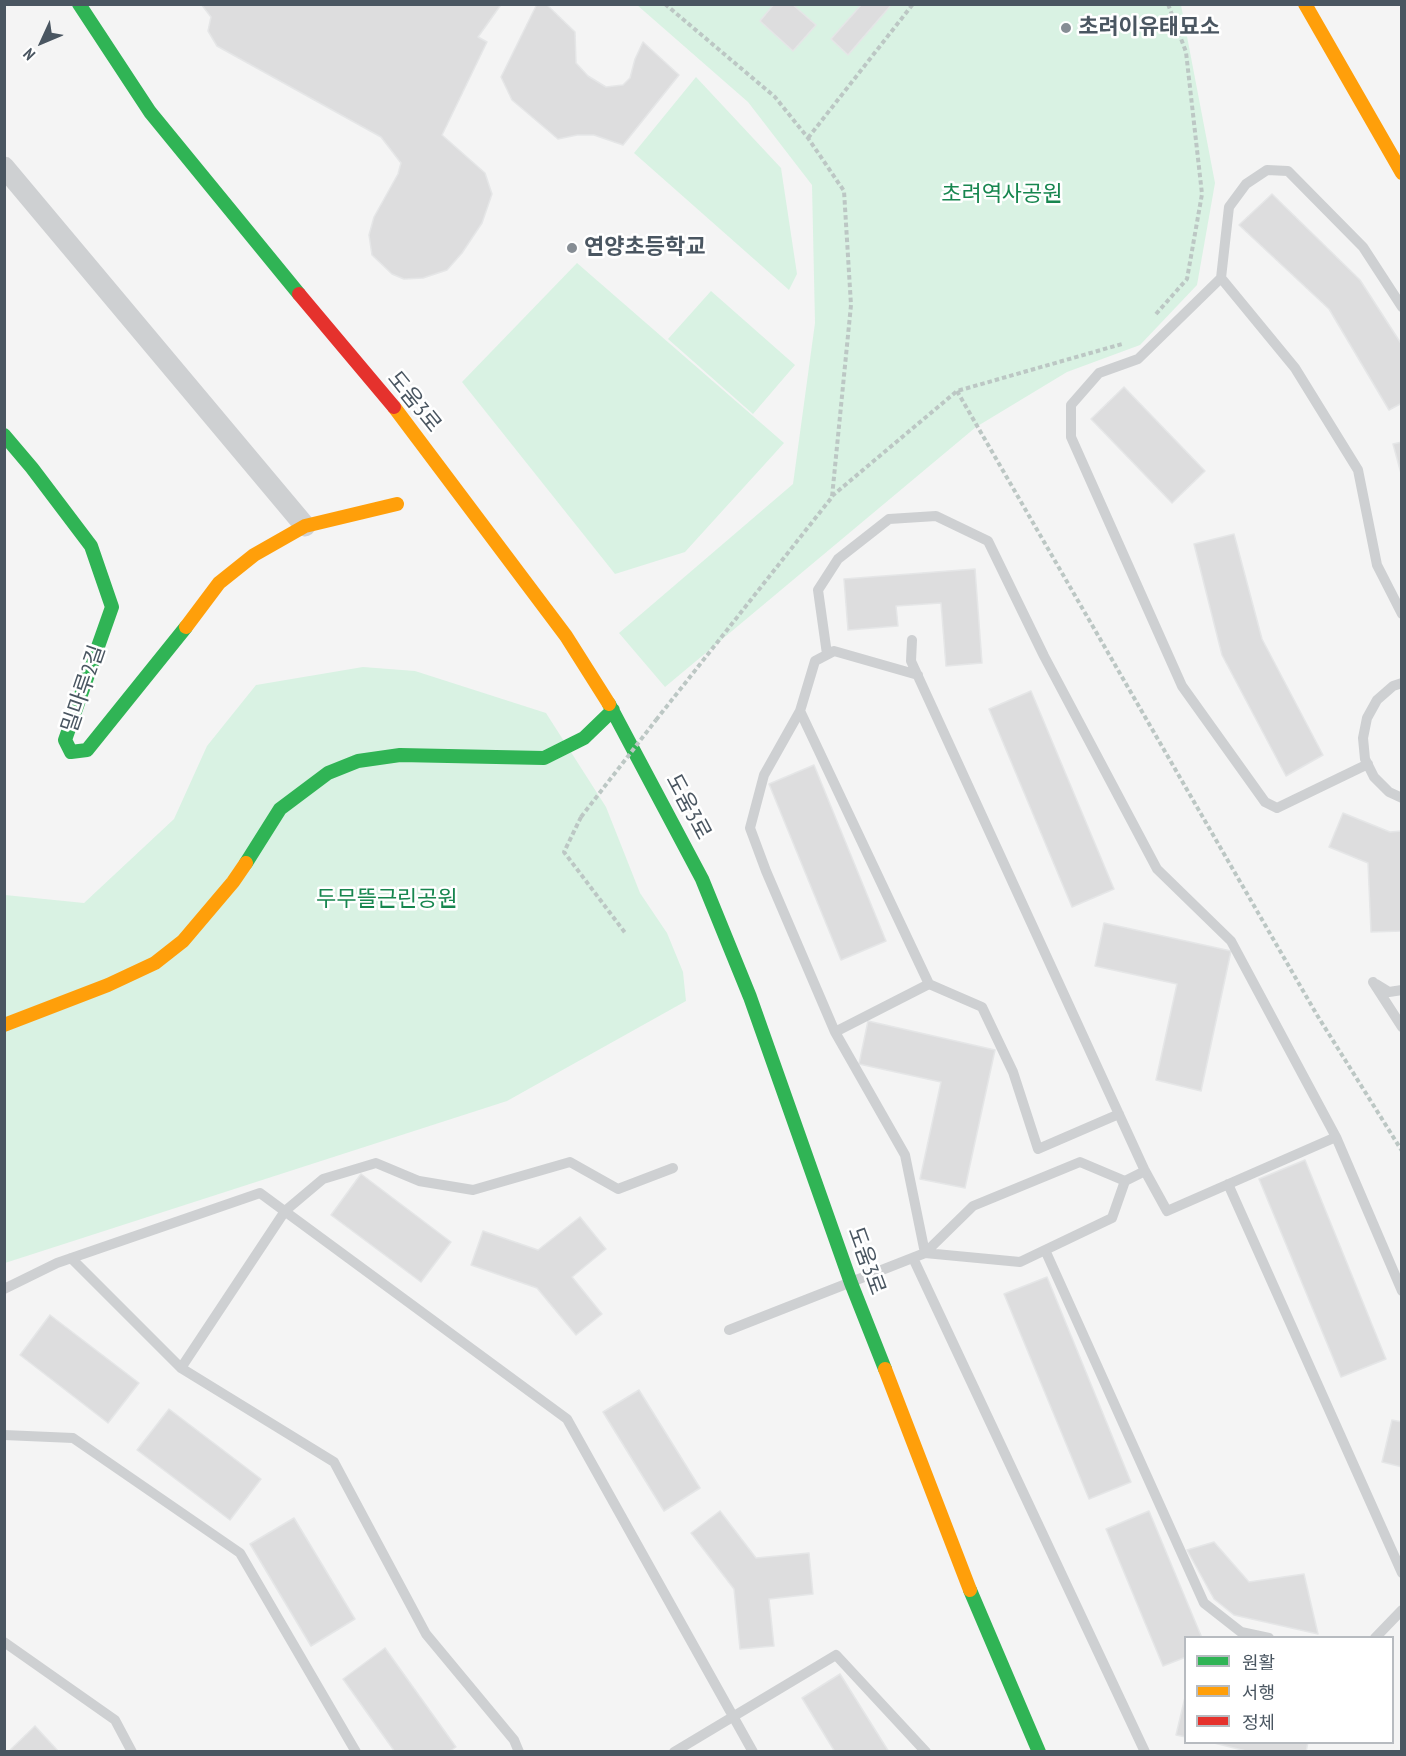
<!DOCTYPE html>
<html>
<head>
<meta charset="utf-8">
<style>
	body { margin:0 }
	#map { position:relative; width:1406px; height:1756px; overflow:hidden; background:#f4f4f4; font-family:"PT Sans Narrow","Noto Sans KR",sans-serif }
	canvas { display:block }
	.frame { position:absolute; inset:0; border:6px solid #4a5661; pointer-events:none }
	.legend { position:absolute; left:1184px; top:1636px; width:210px; height:108px; box-sizing:border-box; background:#fff; border:2px solid #b7bbc0; margin:0; padding:8px 10px; list-style:none; font-size:18px; color:#4a5661 }
	.legend li { display:flex; align-items:center; gap:12px; height:30px }
	.legend b { width:30px; border:2px solid #b7bbc0 }
	.north { position:absolute; left:12px; top:12px; width:60px; height:60px; -webkit-text-stroke:4px #fff; paint-order:stroke; rotate:226deg; font-size:16px; font-weight:700; line-height:24px; text-align:center; color:#4a5661 }
	.north::after { content:''; display:block; margin:auto; width:21px; height:27px; background:#4a5661; clip-path:polygon(50% 0,100% 100%,50% 72%,0 100%) }
</style>
</head>
<body>
<div id="map">
<canvas width="1406" height="1756"></canvas>
<div class="frame"></div>
<ul class="legend">
<li><b style="height:8px;background:#30b455"></b>원활</li>
<li><b style="height:8px;background:#ff9f0a"></b>서행</li>
<li><b style="height:8px;background:#e5322d"></b>정체</li>
</ul>
<div class="north">N</div>
</div>
<script>
const ctx = document.querySelector('canvas').getContext('2d');
ctx.lineJoin = 'round';
function fillPath(path, color) {
  ctx.fillStyle = color;
  ctx.fill(path, 'evenodd');
}
function toPath(rows) {
  const path = new Path2D();
  for (const r of rows) {
    path.moveTo(r[0], r[1]);
    for (let i = 2; i < r.length; i += 2) path.lineTo(r[i], r[i + 1]);
  }
  return path;
}
function strokePath(path, color, width, dash) {
  ctx.strokeStyle = color;
  ctx.lineWidth = width;
  ctx.lineCap = dash ? 'butt' : 'round';
  ctx.setLineDash(dash || []);
  ctx.stroke(path);
}
function write(font, color, halo, rows, align = 'center') {
  ctx.font = font + ' "PT Sans Narrow","Noto Sans KR",sans-serif';
  ctx.lineWidth = 5;
  ctx.setLineDash([]);
  ctx.textBaseline = 'middle';
  ctx.strokeStyle = halo;
  ctx.fillStyle = color;
  for (const [text, x, y, turn = 0] of rows) {
    ctx.save();
    ctx.translate(x, y);
    ctx.rotate((+turn || 0) * Math.PI / 180);
    ctx.textAlign = isNaN(turn) ? turn : align;
    if (halo) ctx.strokeText(text, 0, 0);
    ctx.fillText(text, 0, 0);
    ctx.restore();
  }
}
const green = toPath([
	[637,5,1181,5,1215,183,1197,285,1140,345,1067,372,976,427,665,687,619,633,793,484,815,323,812,185,748,102],
	[696,77,781,168,797,274,789,290,634,153],
	[577,263,784,443,685,552,615,574,462,382],
	[711,291,795,365,753,414,668,339],
	[363,667,415,671,546,713,606,807,640,893,667,933,683,972,686,1001,507,1101,5,1263,5,895,84,903,174,819,207,746,256,685]
]);
const building = toPath([
	[201,4,498,4,500,6,478,37,487,42,442,135,485,173,492,194,482,223,462,253,447,270,423,278,404,279,392,274,372,255,369,235,374,217,398,174,401,163,381,137,217,46,208,31,211,17,201,4],
	[537,4,546,4,575,32,576,63,588,76,606,87,623,85,630,78,635,59,643,42,679,75,623,145,594,135,577,135,558,139,512,100,501,77,537,4],
	[774,4,792,4,816,25,793,51,760,21,774,4],
	[862,4,892,4,848,55,831,39,862,4],
	[1272,194,1360,280,1402,345,1402,403,1389,410,1329,309,1239,225,1272,194],
	[1124,387,1205,471,1172,503,1091,419,1124,387],
	[1402,442,1402,477,1393,444,1402,442],
	[1234,534,1262,639,1323,755,1286,776,1222,655,1194,544,1234,534],
	[975,569,982,663,946,666,941,603,896,606,898,626,848,630,844,579,975,569],
	[1031,691,1114,889,1072,907,989,709,1031,691],
	[814,765,886,941,841,960,769,784,814,765],
	[1343,813,1390,832,1402,831,1402,931,1371,932,1368,863,1329,847,1343,813],
	[1104,923,1231,951,1201,1091,1156,1080,1177,984,1095,966,1104,923],
	[868,1021,995,1050,965,1188,920,1179,941,1082,859,1064,868,1021],
	[1305,1160,1386,1359,1341,1377,1259,1179,1305,1160],
	[361,1174,451,1242,421,1282,331,1215,361,1174],
	[580,1217,606,1249,572,1277,602,1314,576,1335,537,1288,471,1265,483,1231,538,1250,580,1217],
	[1047,1277,1131,1482,1089,1499,1004,1294,1047,1277],
	[50,1315,139,1383,108,1423,20,1355,50,1315],
	[639,1390,700,1488,664,1511,603,1412,639,1390],
	[169,1409,261,1479,230,1520,137,1450,169,1409],
	[1392,1420,1402,1422,1402,1467,1382,1462,1392,1420],
	[720,1511,756,1558,809,1553,813,1594,769,1599,774,1646,740,1649,734,1589,691,1533,720,1511],
	[1149,1511,1202,1638,1186,1638,1186,1657,1163,1666,1106,1529,1149,1511],
	[294,1518,355,1619,311,1646,250,1544,294,1518],
	[1214,1542,1249,1582,1304,1574,1318,1634,1234,1615,1214,1599,1187,1550,1214,1542],
	[385,1648,456,1747,449,1752,395,1752,343,1679,385,1648],
	[840,1674,889,1752,835,1752,802,1698,840,1674],
	[1186,1693,1186,1737,1176,1735,1186,1693],
	[35,1726,59,1752,8,1752,35,1726],
	[1210,1742,1308,1742,1306,1752,1250,1752,1210,1742]
]);
const path = toPath([
	[808,138,913,4],
	[1156,314,1187,279,1202,194,1186,52,1168,4],
	[957,391,1317,1015,1402,1151],
	[832,496,957,391,1122,344],
	[656,720,832,497,851,305,844,191,808,138,775,97,665,4],
	[581,817,564,852,626,934]
]);
const lane = toPath([
	[1221,278,1295,368,1358,470,1377,565,1402,614],
	[912,640,911,661,1145,1171,1167,1211,1336,1137],
	[827,654,818,590,838,559,889,519,936,516,988,541,1044,656,1157,869,1231,941,1336,1137,1402,1291],
	[918,675,834,651,815,661,800,711,929,984,982,1007,1013,1072,1038,1149,1119,1114],
	[1402,683,1393,686,1377,700,1367,718,1363,738,1365,759,1374,777,1389,792,1402,798],
	[800,711,764,775,750,828,766,871,835,1032,905,1155,925,1253],
	[1368,764,1277,808,1265,802,1182,686,1071,437,1071,405,1099,373,1138,359,1221,278,1229,207,1246,184,1267,170,1288,171,1363,247,1402,307],
	[1373,982,1402,1027],
	[1376,984,1389,992,1402,990],
	[835,1032,929,984],
	[1228,1184,1402,1573],
	[1045,1250,1204,1603,1241,1632,1269,1638],
	[925,1253,1020,1262,1112,1218,1125,1181,1145,1171],
	[71,1258,181,1368,334,1462,426,1634,514,1740,519,1752],
	[913,1258,1145,1752],
	[4,1289,57,1263,260,1193,567,1419,753,1752],
	[729,1330,925,1253,973,1206,1080,1162,1125,1181],
	[181,1368,285,1211,323,1179,376,1163,419,1181,473,1190,570,1162,618,1189,673,1168],
	[4,1435,73,1438,240,1553,356,1752],
	[1375,1638,1402,1610],
	[4,1642,115,1720,132,1752],
	[674,1752,836,1655,926,1752]
]);
const street = toPath([
	[4,167,305,526]
]);
const fast = toPath([
	[79,4,150,112,299,294],
	[4,435,32,468,91,546,112,607,65,740,71,752,87,750,186,627],
	[609,704,702,879,750,997,851,1283,885,1369],
	[246,863,280,809,328,773,358,761,400,755,544,758,584,738,613,710],
	[970,1590,1039,1752]
]);
const slow = toPath([
	[1305,4,1402,173],
	[394,407,566,636,609,704],
	[186,627,219,583,254,555,305,526,397,504],
	[4,1025,108,985,155,963,183,941,233,882,246,863],
	[885,1369,970,1590]
]);
const jam = toPath([
	[299,294,394,407]
]);
const pathBridge = toPath([
	[581,817,656,720]
]);
const markers = [
	[1066,28,6,"#868d94"],
	[572,248,6,"#868d94"]
];
const poiNames = [
	["초려이유태묘소",1078,28],
	["연양초등학교",584,248]
];
const parkNames = [
	["초려역사공원",1002,195],
	["두무뜰근린공원",387,900]
];
const streetNames = [
	["도움3로",414,402,51],
	["밀마루2길",84,689,-71],
	["도움3로",688,807,62],
	["도움3로",866,1261,70]
];
fillPath(green, '#d9f2e3');
fillPath(building, '#ddddde');
strokePath(building, '#e5e6e7', 1.5);
strokePath(path, '#bcc7c4', 4, [4.5, 3]);
strokePath(lane, '#ced0d2', 10);
strokePath(street, '#ced0d2', 21);
strokePath(fast, '#30b455', 14);
strokePath(slow, '#ff9f0a', 14);
strokePath(jam, '#e5322d', 14);
strokePath(pathBridge, '#bcc7c4', 4, [4.5, 3]);
for (const [x, y, r, color] of markers) {
  const dot = new Path2D();
  dot.arc(x, y, r, 0, 2 * Math.PI);
  ctx.fillStyle = color;
  ctx.fill(dot);
  strokePath(dot, '#fff', 2);
}
write('bold 22px', '#4a5661', '#fff', poiNames, 'left');
write('22px', '#17864f', '#fff', parkNames);
write('22px', '#4a5661', '#fff', streetNames);
</script>
</body>
</html>
